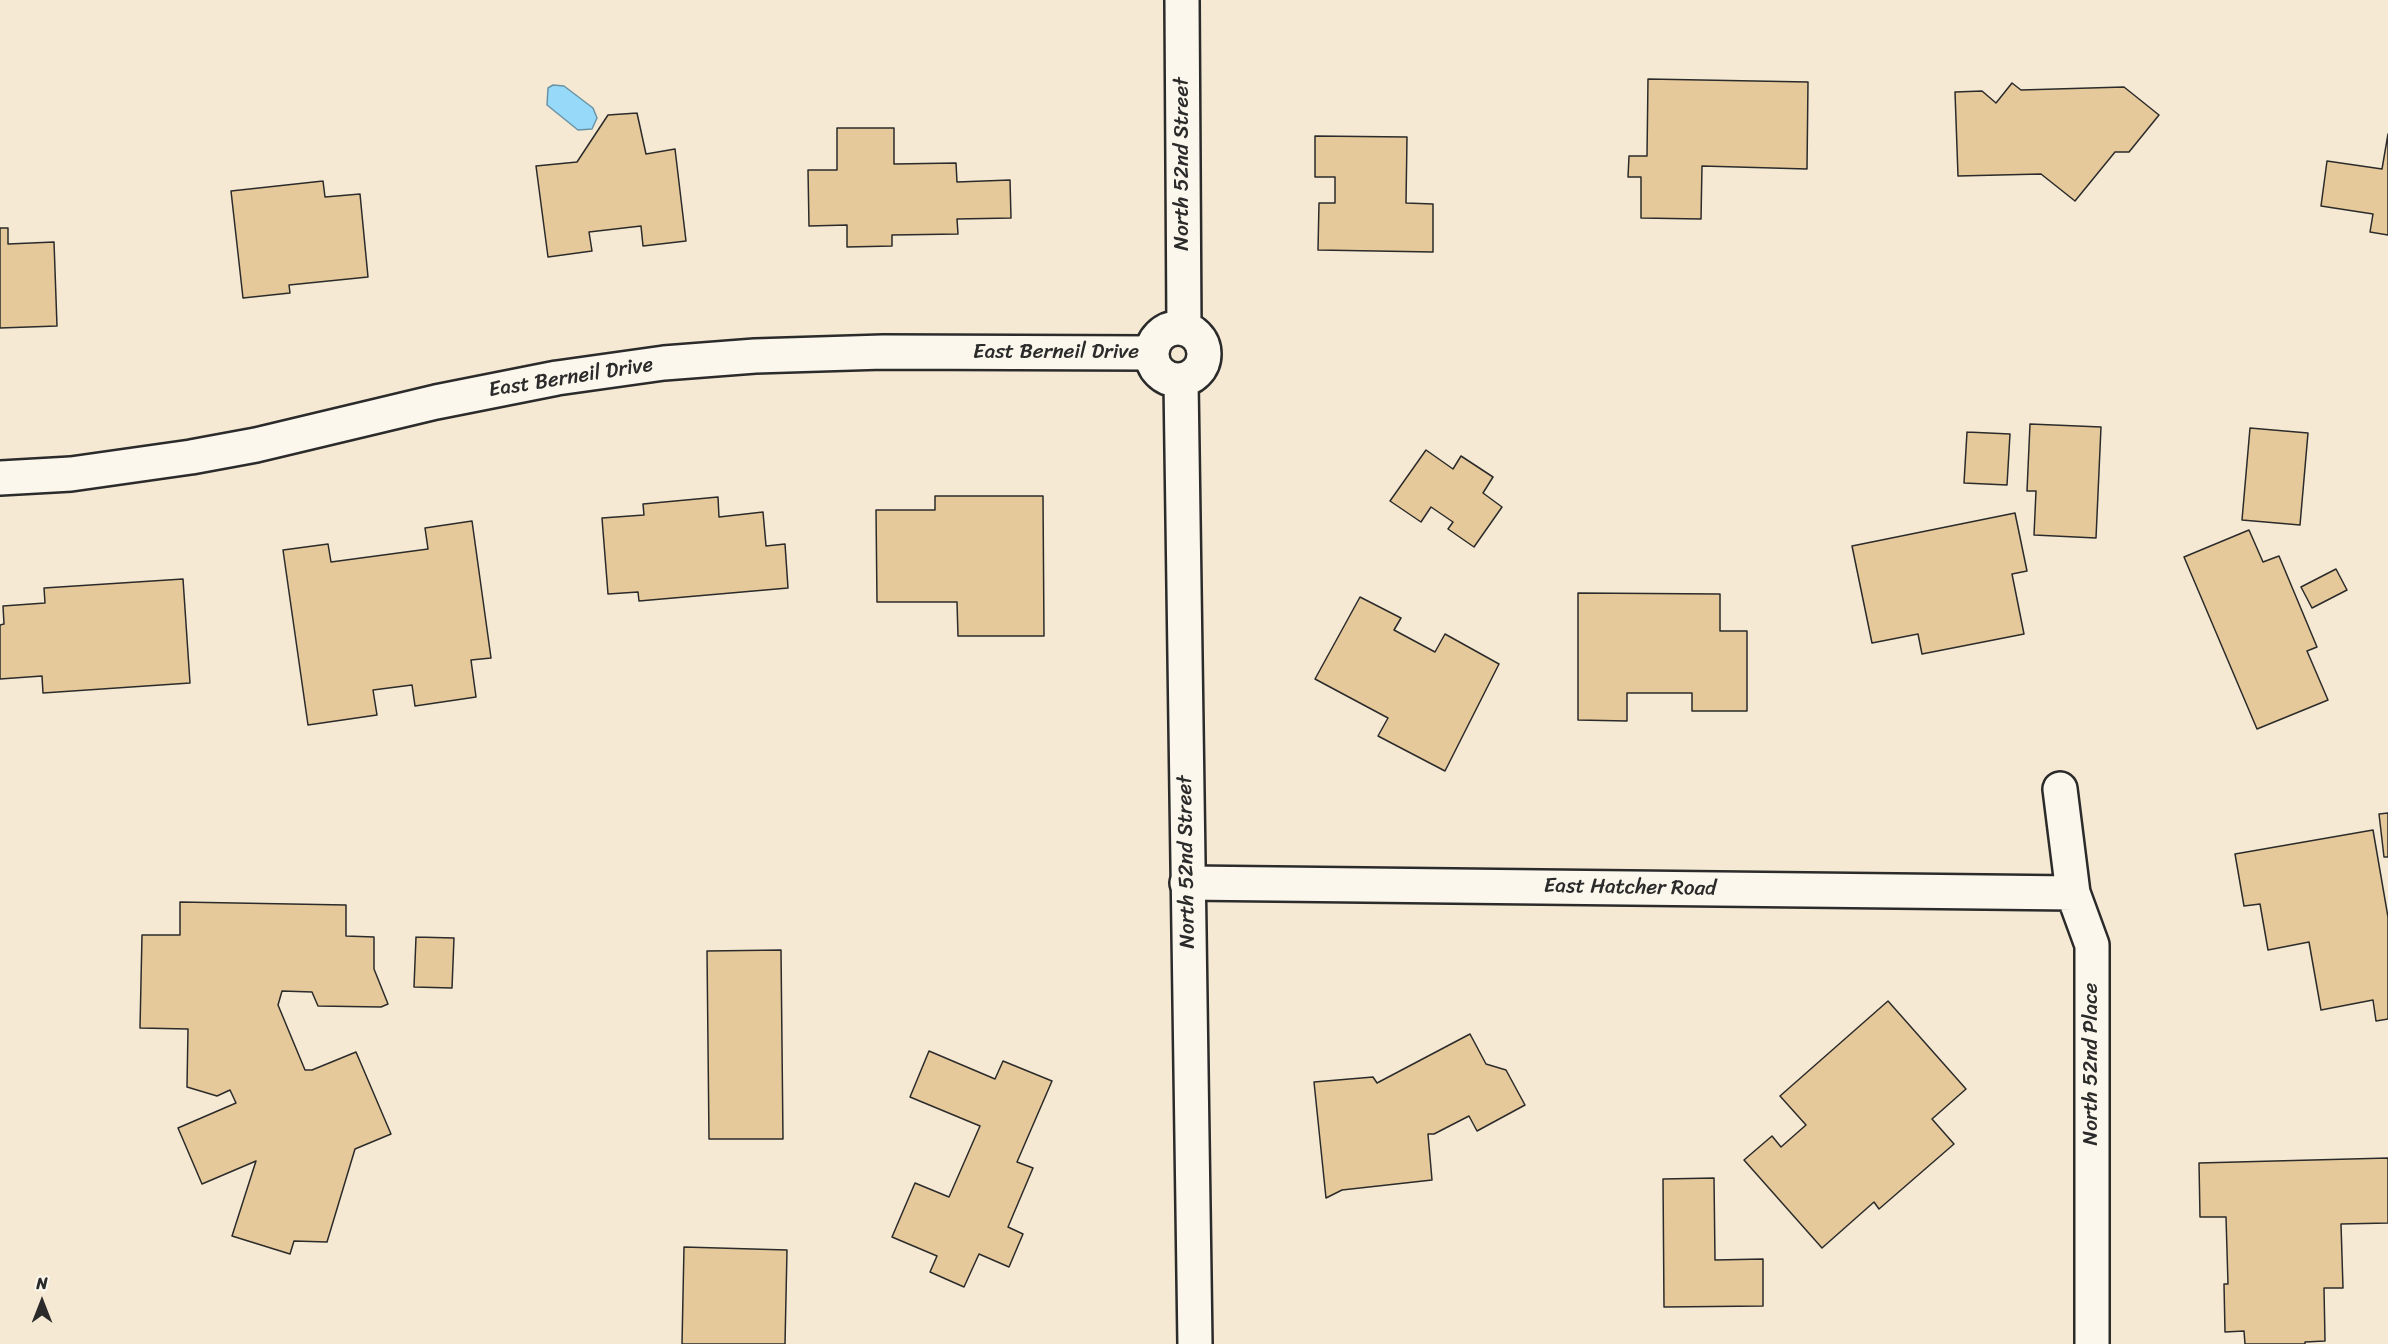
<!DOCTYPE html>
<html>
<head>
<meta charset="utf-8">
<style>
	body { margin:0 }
	#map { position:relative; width:2388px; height:1344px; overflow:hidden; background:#f5e9d3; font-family:Sriracha,sans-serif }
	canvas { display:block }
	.north { position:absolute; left:12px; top:1272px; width:60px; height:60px; -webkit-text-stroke:4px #fbf7ec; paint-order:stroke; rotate:0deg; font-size:16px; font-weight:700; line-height:24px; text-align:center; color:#2b2b2b }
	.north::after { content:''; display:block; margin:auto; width:21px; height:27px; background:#2b2b2b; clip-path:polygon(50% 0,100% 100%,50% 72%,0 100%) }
</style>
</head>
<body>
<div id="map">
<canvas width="2388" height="1344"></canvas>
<div class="north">N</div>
</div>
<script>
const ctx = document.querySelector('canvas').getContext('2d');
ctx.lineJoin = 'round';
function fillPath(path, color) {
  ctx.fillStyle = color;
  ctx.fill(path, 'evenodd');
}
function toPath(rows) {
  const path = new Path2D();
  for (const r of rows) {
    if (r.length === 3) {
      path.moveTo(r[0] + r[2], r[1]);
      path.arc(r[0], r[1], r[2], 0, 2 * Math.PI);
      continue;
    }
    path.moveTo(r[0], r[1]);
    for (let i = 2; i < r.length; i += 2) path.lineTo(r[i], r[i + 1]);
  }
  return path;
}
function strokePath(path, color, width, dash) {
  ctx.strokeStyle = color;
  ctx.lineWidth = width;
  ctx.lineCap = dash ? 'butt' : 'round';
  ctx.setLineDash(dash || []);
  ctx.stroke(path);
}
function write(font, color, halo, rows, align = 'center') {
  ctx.font = font + ' Sriracha,sans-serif';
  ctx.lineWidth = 6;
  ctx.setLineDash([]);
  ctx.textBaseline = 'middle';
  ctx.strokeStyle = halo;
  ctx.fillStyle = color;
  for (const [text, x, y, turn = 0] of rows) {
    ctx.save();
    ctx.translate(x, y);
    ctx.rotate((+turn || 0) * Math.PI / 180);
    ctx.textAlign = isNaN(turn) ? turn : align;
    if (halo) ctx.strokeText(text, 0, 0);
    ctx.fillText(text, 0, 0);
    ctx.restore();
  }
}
const water = toPath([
	[553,85,564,86,593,108,597,118,592,129,578,130,547,105,548,88,553,85]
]);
const building = toPath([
	[1648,79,1808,82,1807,169,1702,166,1701,219,1641,218,1641,177,1628,177,1629,156,1647,156,1648,79],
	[2012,83,2021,90,2124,87,2159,115,2129,152,2115,152,2075,201,2041,174,1958,176,1955,92,1982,91,1996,103,2012,83],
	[637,113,646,154,675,149,686,241,643,246,641,226,589,232,592,251,548,257,536,166,577,162,608,115,637,113],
	[837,128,894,128,894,164,956,163,957,182,1010,180,1011,218,957,219,958,234,892,235,892,246,847,247,847,225,809,226,808,170,837,170,837,128],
	[2388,134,2388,235,2370,232,2373,214,2321,206,2327,161,2382,169,2388,134],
	[1315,136,1407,137,1406,203,1433,204,1433,252,1318,250,1319,203,1335,203,1335,177,1315,177,1315,136],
	[323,181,325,197,360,194,368,277,289,285,290,293,243,298,231,191,323,181],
	[0,228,8,228,8,244,54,242,57,326,0,328,0,228],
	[2030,424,2101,427,2096,538,2034,535,2036,491,2027,491,2030,424],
	[2250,428,2308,433,2300,525,2242,520,2250,428],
	[1967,432,2010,434,2007,485,1964,483,1967,432],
	[1426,450,1453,469,1461,456,1493,477,1483,493,1502,507,1474,547,1448,529,1453,522,1431,507,1421,522,1390,501,1426,450],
	[935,496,1043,496,1044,636,958,636,957,602,877,602,876,510,935,510,935,496],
	[718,497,719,517,763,512,766,546,785,544,788,588,639,601,638,592,608,594,602,518,644,515,643,504,718,497],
	[2015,513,2027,571,2012,574,2024,634,1922,654,1918,634,1872,643,1852,546,2015,513],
	[472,521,491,658,471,660,476,697,415,706,412,685,373,690,377,715,308,725,283,550,328,544,331,562,428,549,425,528,472,521],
	[2249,530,2263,562,2279,556,2317,647,2307,651,2328,700,2257,729,2184,557,2249,530],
	[2336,569,2347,590,2312,608,2301,587,2336,569],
	[183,579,190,683,43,693,42,676,0,679,0,625,4,624,3,606,45,603,44,588,183,579],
	[1578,593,1720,594,1720,631,1747,631,1747,711,1692,711,1692,693,1627,693,1627,721,1578,720,1578,593],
	[1360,597,1401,618,1394,630,1435,652,1445,634,1499,664,1445,771,1378,736,1388,718,1315,679,1360,597],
	[2388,813,2388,857,2384,857,2379,814,2388,813],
	[2373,830,2388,917,2388,1019,2376,1021,2373,1000,2321,1010,2309,942,2268,950,2260,904,2244,906,2235,854,2373,830],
	[180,902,346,905,346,936,374,937,374,969,388,1004,381,1007,318,1006,312,992,282,991,278,1005,305,1070,312,1070,356,1052,391,1134,355,1149,327,1242,294,1241,290,1254,232,1236,256,1161,202,1184,178,1128,236,1103,230,1090,217,1096,187,1087,188,1029,140,1028,142,935,180,935,180,902],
	[416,937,454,938,452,988,414,987,416,937],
	[781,950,783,1139,709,1139,707,951,781,950],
	[1888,1001,1966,1089,1932,1119,1954,1144,1879,1209,1874,1202,1822,1248,1744,1160,1772,1136,1781,1147,1806,1125,1780,1096,1888,1001],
	[1470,1034,1486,1064,1506,1070,1525,1105,1477,1131,1469,1116,1434,1134,1428,1134,1432,1180,1342,1190,1326,1198,1314,1082,1373,1077,1377,1083,1470,1034],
	[929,1051,995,1079,1003,1061,1052,1081,1017,1162,1033,1168,1008,1227,1023,1234,1009,1267,979,1254,964,1287,930,1272,937,1256,892,1237,915,1183,949,1197,980,1126,910,1097,929,1051],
	[2388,1158,2388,1223,2341,1224,2343,1288,2324,1288,2325,1341,2305,1342,2305,1344,2245,1344,2244,1331,2225,1332,2224,1284,2228,1284,2226,1217,2200,1217,2199,1163,2388,1158],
	[1714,1178,1715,1260,1763,1259,1763,1306,1664,1307,1663,1179,1714,1178],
	[684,1247,787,1250,785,1344,682,1344,684,1247]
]);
const minor = toPath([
	[0,478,71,474,191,457,256,445,436,402,557,378,664,363,755,356,883,352,1151,353],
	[2060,789,2073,893,2092,945,2092,1344],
	[1187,883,2073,893]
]);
const tertiary = toPath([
	[1182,0,1184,329],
	[1178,354,26],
	[1181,381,1195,1344]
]);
const streetNames = [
	["North 52nd Street",1183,164,-90],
	["East Berneil Drive",1056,353],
	["East Berneil Drive",571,378,-9],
	["North 52nd Street",1187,862,-91],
	["East Hatcher Road",1630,888,1],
	["North 52nd Place",2092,1064,-90]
];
fillPath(water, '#96d9f8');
strokePath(water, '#6b93a6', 1.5);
fillPath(building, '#e6c99a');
strokePath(building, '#2b2b2b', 1.5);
strokePath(minor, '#2b2b2b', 38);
strokePath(tertiary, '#2b2b2b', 38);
strokePath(minor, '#fbf7ec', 33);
strokePath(tertiary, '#fbf7ec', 33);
write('21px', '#2b2b2b', '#fbf7ec', streetNames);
</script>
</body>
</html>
